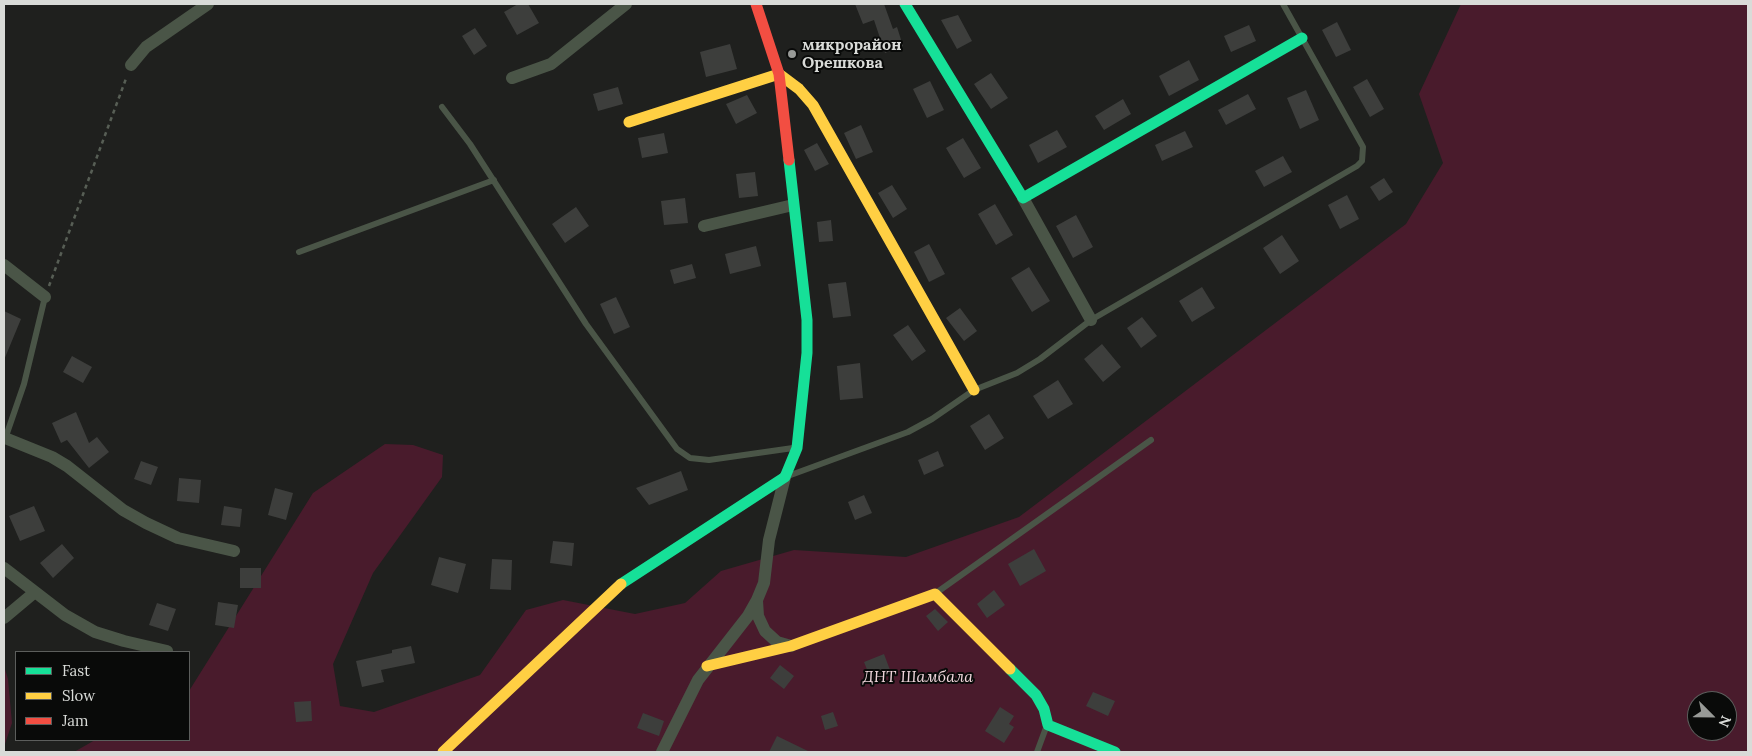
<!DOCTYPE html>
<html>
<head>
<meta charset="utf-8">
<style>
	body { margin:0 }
	#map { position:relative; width:1752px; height:756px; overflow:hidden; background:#1f201e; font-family:Lora,serif }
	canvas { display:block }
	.frame { position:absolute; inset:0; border:5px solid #d9dbd8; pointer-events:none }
	.legend { position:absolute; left:15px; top:651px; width:175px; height:90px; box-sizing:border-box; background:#090a09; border:1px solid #5c5e5c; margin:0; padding:6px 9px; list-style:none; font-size:15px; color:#d9dbd8 }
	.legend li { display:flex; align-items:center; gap:10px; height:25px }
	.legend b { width:25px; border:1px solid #5c5e5c }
	.north { position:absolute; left:1687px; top:691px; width:50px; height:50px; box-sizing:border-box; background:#090a09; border:1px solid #5c5e5c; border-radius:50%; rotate:113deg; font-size:14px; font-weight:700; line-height:20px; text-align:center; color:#d9dbd8 }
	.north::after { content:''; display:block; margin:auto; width:18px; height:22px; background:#989a97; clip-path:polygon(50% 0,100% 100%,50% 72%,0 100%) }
</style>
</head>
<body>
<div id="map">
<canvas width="1752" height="756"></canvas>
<div class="frame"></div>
<ul class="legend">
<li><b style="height:6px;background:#16e098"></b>Fast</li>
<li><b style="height:6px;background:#ffcf43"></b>Slow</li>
<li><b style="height:6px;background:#f24e42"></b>Jam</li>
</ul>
<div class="north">N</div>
</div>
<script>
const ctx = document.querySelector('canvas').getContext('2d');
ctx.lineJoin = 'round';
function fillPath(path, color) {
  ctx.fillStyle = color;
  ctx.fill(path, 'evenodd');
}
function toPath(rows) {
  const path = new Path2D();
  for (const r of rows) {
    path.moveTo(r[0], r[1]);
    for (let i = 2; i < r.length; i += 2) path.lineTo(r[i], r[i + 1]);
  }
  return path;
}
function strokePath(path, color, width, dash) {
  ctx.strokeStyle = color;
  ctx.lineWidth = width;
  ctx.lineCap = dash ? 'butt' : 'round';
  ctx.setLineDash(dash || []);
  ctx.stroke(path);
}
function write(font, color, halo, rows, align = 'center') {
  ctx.font = font + ' Lora,serif';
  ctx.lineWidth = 4;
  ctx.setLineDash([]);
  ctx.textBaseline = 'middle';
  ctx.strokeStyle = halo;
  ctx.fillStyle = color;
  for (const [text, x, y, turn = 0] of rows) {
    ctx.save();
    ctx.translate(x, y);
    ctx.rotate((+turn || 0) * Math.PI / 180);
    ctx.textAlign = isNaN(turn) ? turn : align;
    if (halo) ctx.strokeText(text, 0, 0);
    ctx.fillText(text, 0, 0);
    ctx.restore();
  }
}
const green = toPath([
	[1461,4,1748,4,1748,752,74,752,95,740,189,740,189,691,313,493,385,444,413,445,443,455,442,477,373,573,333,664,340,706,374,712,480,675,526,610,563,600,635,614,685,603,721,571,794,550,906,557,1019,517,1406,224,1443,163,1419,94],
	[1697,701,1727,701,1727,731,1697,731],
	[4,666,8,679,12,723,4,747]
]);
const building = toPath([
	[518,4,528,4,539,23,517,35,504,12],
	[855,4,884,4,893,29,897,27,903,46,885,53,874,20,863,24],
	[958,15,972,41,957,49,941,20],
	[1337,22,1351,50,1336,57,1322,30],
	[1249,25,1256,41,1231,52,1224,36],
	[475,28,487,46,474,55,462,36],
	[730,44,737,69,706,77,700,52],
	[1189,60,1199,80,1169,96,1159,76],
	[991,73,1008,98,991,109,974,84],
	[1367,79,1384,109,1370,117,1353,87],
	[930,81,944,110,927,118,913,89],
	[618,87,623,104,598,111,593,94],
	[1306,90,1319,120,1300,129,1287,98],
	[1248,94,1256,109,1226,125,1218,110],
	[747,95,757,113,736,124,726,104],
	[1123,99,1131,114,1104,130,1095,116],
	[861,125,873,152,856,159,844,133],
	[1057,130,1067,147,1038,163,1029,145],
	[1185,131,1193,147,1162,161,1155,145],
	[664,133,668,153,642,158,638,138],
	[963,138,981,168,964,178,946,148],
	[817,143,829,164,815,171,804,150],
	[1283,156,1292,172,1264,187,1255,171],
	[755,172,758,196,739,198,736,174],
	[1384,178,1393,192,1379,201,1370,187],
	[892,185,907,209,893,218,878,193],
	[1347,195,1359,219,1340,229,1328,205],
	[685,198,688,223,664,225,661,201],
	[995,204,1013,235,996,245,978,214],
	[576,207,589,226,565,243,552,224],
	[1076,215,1093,247,1073,258,1056,226],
	[831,220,833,241,819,242,817,222],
	[1282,235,1299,261,1280,274,1263,248],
	[929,244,945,274,929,282,914,252],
	[756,246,761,266,730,274,725,254],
	[692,264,696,278,674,284,670,270],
	[1029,267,1050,301,1032,312,1011,278],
	[846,282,851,316,833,318,828,284],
	[1202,287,1215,308,1192,322,1179,301],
	[616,297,630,327,614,334,600,304],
	[960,308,977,331,964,341,946,318],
	[4,311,21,319,4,360],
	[1142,317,1157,336,1141,348,1127,328],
	[908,325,926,351,912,361,893,335],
	[1102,344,1121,367,1103,382,1084,359],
	[72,356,92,367,83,383,63,372],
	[860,363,863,398,840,400,837,366],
	[1058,380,1073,404,1048,419,1033,396],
	[76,412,89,443,97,437,109,452,89,468,67,440,61,443,52,423],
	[989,414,1004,438,985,450,970,426],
	[938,451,944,466,924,475,918,460],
	[141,461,158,467,151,485,134,479],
	[681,471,688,490,649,505,636,488],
	[179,478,201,480,199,503,177,501],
	[275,488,293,493,286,520,268,515],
	[864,495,872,513,855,520,848,502],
	[34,506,45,531,20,541,9,516],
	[224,506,242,509,240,527,221,525],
	[553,541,574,543,572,566,550,563],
	[62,544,74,558,53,578,40,563],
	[1034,549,1046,571,1020,586,1008,564],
	[439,557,466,564,458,593,431,585],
	[492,559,512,560,511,590,490,589],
	[240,568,261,568,261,588,240,588],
	[994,590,1005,605,987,618,977,604],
	[218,602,238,605,234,628,215,625],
	[157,603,176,609,168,631,149,625],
	[935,609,948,622,938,631,926,616],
	[411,646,415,663,381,670,384,682,362,687,356,661,392,653,392,650],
	[884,654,890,670,870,677,864,662],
	[780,665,794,676,784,689,770,678],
	[1093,692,1115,701,1108,716,1086,706],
	[311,701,312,721,296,722,294,702],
	[1000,707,1014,716,1009,724,1014,727,1004,743,985,731],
	[833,712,838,726,825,730,821,716],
	[643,713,664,721,659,736,637,728],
	[777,736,810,752,769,752]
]);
const path = toPath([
	[49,286,127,76]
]);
const lane = toPath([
	[442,107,470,144,586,324,677,449,690,458,709,460,793,448],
	[299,252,494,180],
	[5,439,24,384,45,297],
	[788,476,908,432,932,419,974,390,1017,373,1040,359,1091,320,1357,166,1362,161,1363,147,1283,4],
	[936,593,1151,440],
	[1037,752,1047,725]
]);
const street = toPath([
	[131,65,146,47,208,4],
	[512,78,551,64,626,4],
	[1023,198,1091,320],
	[704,226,793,205],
	[4,265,45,297],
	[5,438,52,457,67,466,123,510,146,523,178,538,234,551],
	[4,568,65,615,95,632,124,641,167,651],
	[757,601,758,616,765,631,777,642,791,646],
	[4,618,35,592],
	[662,752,698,680,748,616,757,600,764,583,769,540,785,477]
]);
const fast = toPath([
	[905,4,1023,198,1302,38],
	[621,584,785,477,797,448,807,353,807,320,789,160],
	[1010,669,1036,695,1044,709,1048,725,1115,752]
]);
const slow = toPath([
	[779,74,799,89,813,105,974,390],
	[629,122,779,74],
	[707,666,791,646,935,594,1010,669],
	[443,752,621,584]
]);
const jam = toPath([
	[756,4,779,74,789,160]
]);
const markers = [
	[792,54,5,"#989a97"]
];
const poiNames = [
	["микрорайон",802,45],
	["Орешкова",802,63]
];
const parkNames = [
	["ДНТ Шамбала",918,677]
];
fillPath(green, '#491b2c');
fillPath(building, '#3d3e3c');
strokePath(path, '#575e55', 2.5, [4, 4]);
strokePath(lane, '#4a5547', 6);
strokePath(street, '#4a5547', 12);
strokePath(fast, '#16e098', 11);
strokePath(slow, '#ffcf43', 11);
strokePath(jam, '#f24e42', 11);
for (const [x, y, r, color] of markers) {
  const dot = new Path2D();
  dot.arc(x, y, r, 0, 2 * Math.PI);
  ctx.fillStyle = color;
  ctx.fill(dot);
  strokePath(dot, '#090a09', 2);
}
write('bold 16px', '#d9dbd8', '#090a09', poiNames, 'left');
write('italic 16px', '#efd5db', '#090a09', parkNames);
</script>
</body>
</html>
